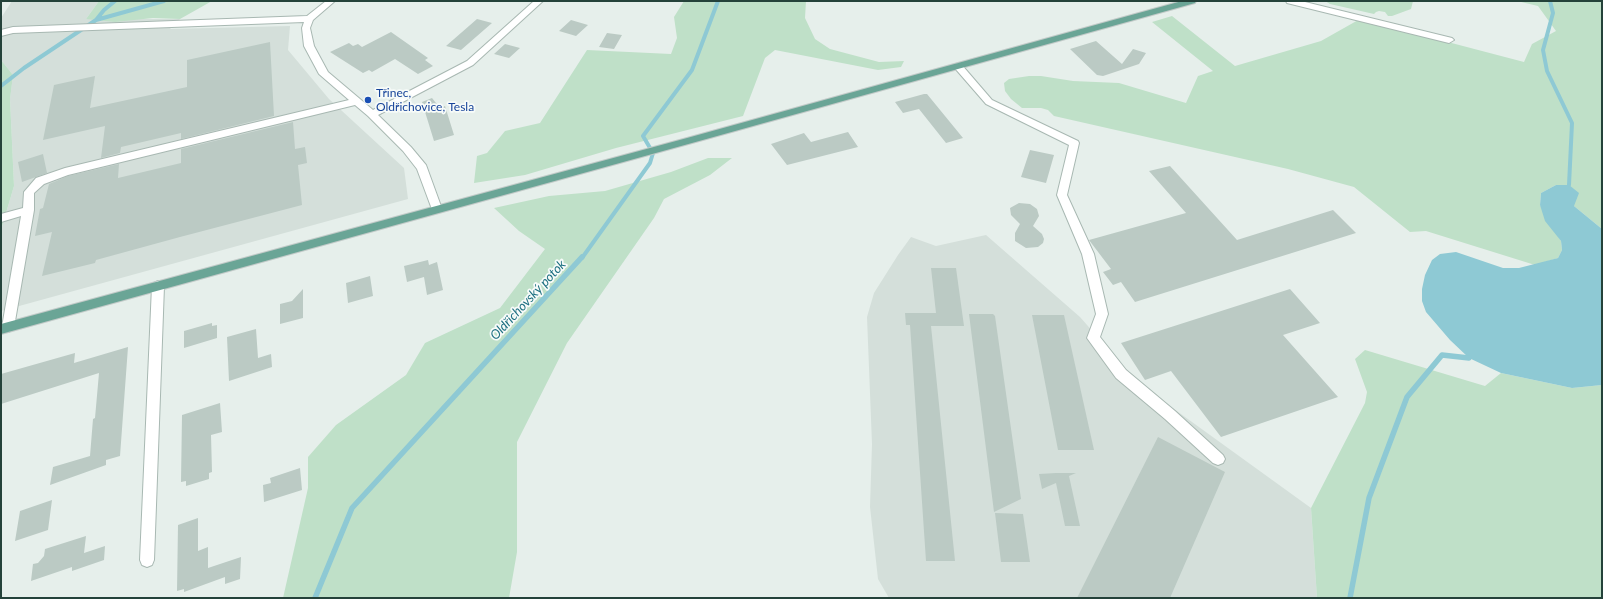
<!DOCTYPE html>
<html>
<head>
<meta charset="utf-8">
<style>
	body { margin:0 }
	#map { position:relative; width:1603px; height:599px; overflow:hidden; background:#e6efeb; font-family:Lato,sans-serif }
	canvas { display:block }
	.frame { position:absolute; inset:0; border:2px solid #24423a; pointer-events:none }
</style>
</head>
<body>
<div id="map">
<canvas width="1603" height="599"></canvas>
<div class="frame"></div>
</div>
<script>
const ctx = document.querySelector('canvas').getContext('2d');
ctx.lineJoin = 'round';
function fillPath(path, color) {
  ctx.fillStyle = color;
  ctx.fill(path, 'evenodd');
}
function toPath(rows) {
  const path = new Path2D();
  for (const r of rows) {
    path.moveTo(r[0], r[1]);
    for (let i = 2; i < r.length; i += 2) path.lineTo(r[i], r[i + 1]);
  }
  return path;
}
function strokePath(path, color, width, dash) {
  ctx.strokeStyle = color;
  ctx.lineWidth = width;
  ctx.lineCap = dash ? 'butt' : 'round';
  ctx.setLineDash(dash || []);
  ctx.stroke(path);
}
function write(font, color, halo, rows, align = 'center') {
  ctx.font = font + ' Lato,sans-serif';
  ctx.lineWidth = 3.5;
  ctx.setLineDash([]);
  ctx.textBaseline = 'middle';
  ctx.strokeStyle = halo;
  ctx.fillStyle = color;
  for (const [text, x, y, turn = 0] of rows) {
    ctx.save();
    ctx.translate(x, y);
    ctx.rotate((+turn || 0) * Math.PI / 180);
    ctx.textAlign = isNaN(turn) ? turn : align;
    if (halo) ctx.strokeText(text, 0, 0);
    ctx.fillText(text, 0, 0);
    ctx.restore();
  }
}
const built = toPath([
	[12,1,99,1,86,19,180,19,170,29,290,26,288,50,329,99,404,168,408,199,1,311,1,230,14,186,10,99,13,75,1,60,1,18],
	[986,235,1080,317,1138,383,1311,508,1317,598,889,598,878,579,870,507,872,444,867,317,874,293,898,255,911,237,936,246]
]);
const green = toPath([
	[99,1,212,1,180,19,153,18,115,22,86,19],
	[684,1,806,1,805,18,815,39,830,49,879,62,904,61,901,67,878,70,775,50,765,58,743,116,616,148,525,175,474,183,477,156,487,153,505,131,540,123,587,50,671,54,677,38,674,17],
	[1325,1,1413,1,1411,9,1392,16,1388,16,1385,12,1379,11,1376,12,1374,14,1330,4],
	[1517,1,1602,1,1602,229,1574,206,1556,185,1541,193,1540,205,1561,241,1562,250,1558,258,1535,265,1426,231,1410,232,1354,187,1288,169,1054,116,1048,110,1041,108,1022,108,1011,99,1005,91,1004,83,1009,79,1029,76,1041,76,1073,81,1119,83,1186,103,1198,76,1213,71,1152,22,1172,16,1235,66,1321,41,1360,19,1524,62,1532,44,1556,31,1538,6],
	[1,60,13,75,10,99,14,186,1,230],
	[708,158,732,158,710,175,664,199,654,218,567,343,517,442,517,552,509,598,283,598,308,488,308,457,336,425,406,375,425,343,500,308,545,249,519,231,494,208,549,196,605,191,671,172],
	[1365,350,1485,386,1501,373,1572,388,1602,385,1602,598,1317,598,1311,508,1365,403,1367,392,1355,359]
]);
const water = toPath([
	[1556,185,1569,185,1579,193,1574,206,1602,229,1602,385,1572,388,1501,373,1469,358,1450,340,1426,312,1422,301,1422,289,1425,275,1432,260,1440,254,1456,252,1503,268,1519,268,1558,258,1562,250,1561,241,1545,221,1540,205,1541,193]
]);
const streamFar1 = toPath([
	[1550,1,1553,13,1543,50,1547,71,1572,123,1569,185],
	[96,20,164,1],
	[1,86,24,68,96,20,104,10,115,1],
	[582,258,650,163,653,153,643,136,692,70,718,1]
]);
const stream = toPath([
	[315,598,352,508,582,257],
	[1350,598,1369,498,1407,397,1442,355,1469,358]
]);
const building = toPath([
	[477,19,492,23,461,50,446,46],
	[571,20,588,25,576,36,559,31],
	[391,32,428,58,425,60,433,66,418,74,395,59,372,72,369,70,363,73,330,52,349,43,353,46,358,44,362,47],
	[607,33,622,35,614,49,599,47],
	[1096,41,1122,64,1133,49,1146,53,1139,64,1103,76,1097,75,1070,49],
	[270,42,274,116,181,139,181,133,121,147,120,153,101,158,105,126,43,140,54,85,95,76,90,108,187,87,187,60],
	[505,44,520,48,509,58,494,54],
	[924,94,927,94,963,138,946,143,919,109,903,113,895,102],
	[432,98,440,108,445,106,454,135,434,141,422,102],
	[293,122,295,149,305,147,307,163,298,165,302,205,180,237,96,260,95,263,42,276,52,232,35,236,40,209,43,208,49,184,68,176,119,164,118,178,181,163,181,149],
	[848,132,858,147,787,165,771,144,804,133,811,142],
	[1030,150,1054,155,1046,183,1021,177],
	[43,154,47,173,22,182,18,162],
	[1170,166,1237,240,1333,210,1356,233,1135,302,1121,282,1113,285,1103,272,1111,269,1089,240,1186,213,1149,171],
	[1019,203,1030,204,1037,209,1039,216,1033,226,1042,234,1044,239,1043,243,1038,247,1026,248,1015,241,1015,233,1020,224,1011,215,1010,208],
	[428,260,429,265,437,262,443,290,427,295,424,277,407,282,404,266],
	[931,268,956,268,964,326,931,326,955,561,926,561,910,325,906,325,905,313,936,313],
	[370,276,373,296,348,303,346,283],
	[303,289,303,318,280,324,280,304,292,301],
	[1290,289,1320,323,1283,335,1338,397,1221,437,1171,371,1145,380,1121,343],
	[969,314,993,314,995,316,1021,499,994,512],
	[1032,315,1064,315,1094,450,1058,450],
	[212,323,212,326,217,325,217,338,184,348,184,331],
	[256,329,258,358,271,354,272,367,229,381,227,337],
	[128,347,120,456,106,460,106,465,50,485,53,467,90,456,93,419,95,418,99,373,1,404,1,374,75,353,74,363],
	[220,403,222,432,211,435,212,472,209,473,209,479,186,486,186,481,181,482,182,415],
	[1158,437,1225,472,1170,598,1077,598],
	[300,468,302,490,264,502,263,485,271,483,270,478],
	[1056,473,1076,473,1069,476,1080,526,1065,526,1056,483,1042,489,1039,474],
	[52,500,48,530,15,541,20,511],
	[995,513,1023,514,1030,562,1001,562],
	[198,518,198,551,208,547,208,568,241,557,240,579,225,584,225,577,184,592,184,589,177,591,178,525],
	[86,536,84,553,105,546,104,560,72,571,72,567,31,581,33,564,38,563,44,556,45,549]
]);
const minor = toPath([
	[326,1,335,1,313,20,310,28,314,46,328,72,373,110,467,61,534,1,543,1,473,65,378,115,411,147,426,165,442,209,441,212,433,212,417,169,403,151,368,116,355,105,68,175,44,184,34,193,34,210,14,327,12,330,8,332,4,330,2,327,21,216,1,222,1,214,23,208,24,192,36,178,65,168,349,100,319,74,304,46,302,28,304,22,13,33,1,36,1,30,13,27,307,16,326,1],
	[1286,1,1301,1,1452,38,1454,40,1449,43,1287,3,1286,1],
	[958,63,961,64,992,100,1078,141,1079,143,1067,195,1094,254,1108,314,1100,337,1126,370,1175,411,1223,455,1225,459,1223,463,1218,465,1213,463,1165,419,1116,378,1087,338,1096,314,1082,254,1057,195,1069,145,986,104,953,66,958,63],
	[158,281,162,283,164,286,154,560,152,565,147,567,142,565,140,560,152,286,154,283,158,281]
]);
const major = toPath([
	[1182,1,1196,1,1195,3,692,143,1,334,1,324,687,138,1182,1]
]);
const markers = [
	[368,100,4,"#1a4fb4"]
];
const transitNames = [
	["Třinec,",376,93],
	["Oldřichovice, Tesla",376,107]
];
const waterNames = [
	["Oldřichovský potok",528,300,-47]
];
fillPath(built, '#d4dfda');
fillPath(green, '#bfe0c8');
fillPath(water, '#8ec9d4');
strokePath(streamFar1, '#8ec9d4', 4);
strokePath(stream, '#8ec9d4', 5.5);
fillPath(building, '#bbcac4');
strokePath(minor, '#a8b8b2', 2);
strokePath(major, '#c2cac8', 2);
fillPath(minor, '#fff');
fillPath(major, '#6aa596');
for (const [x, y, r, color] of markers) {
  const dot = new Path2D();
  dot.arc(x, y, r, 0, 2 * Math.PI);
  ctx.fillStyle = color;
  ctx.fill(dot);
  strokePath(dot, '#f7fbf9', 1.5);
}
write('12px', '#164399', '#f7fbf9', transitNames, 'left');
write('italic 13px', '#1c6f80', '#f7fbf9', waterNames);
</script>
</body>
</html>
